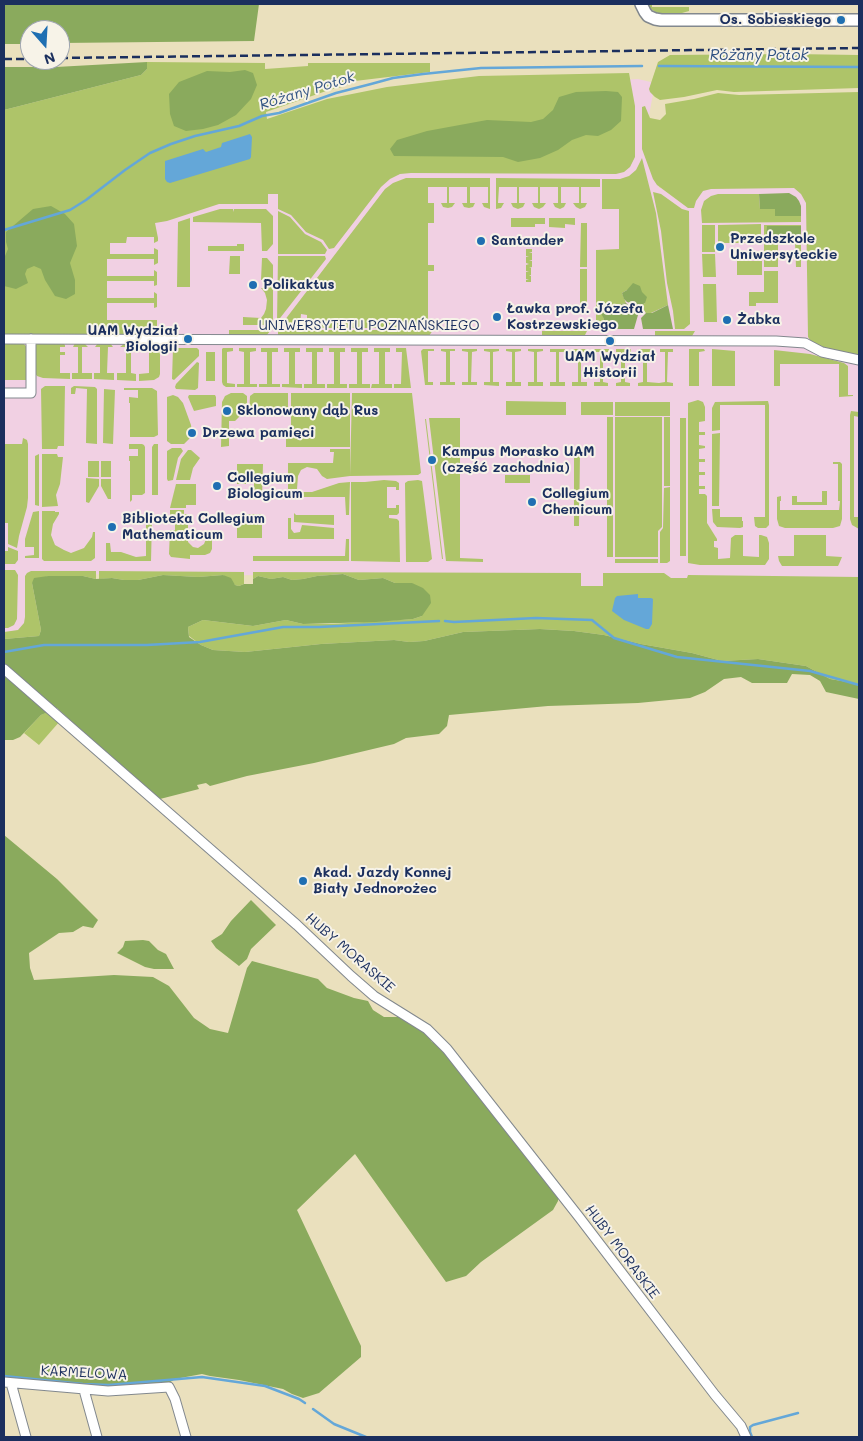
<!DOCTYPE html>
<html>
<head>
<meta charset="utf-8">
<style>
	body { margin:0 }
	#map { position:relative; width:863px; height:1441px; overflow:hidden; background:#eae0bd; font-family:Mali,sans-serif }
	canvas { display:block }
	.frame { position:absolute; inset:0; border:5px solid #1b2f5e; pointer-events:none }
	.north { position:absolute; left:20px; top:20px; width:50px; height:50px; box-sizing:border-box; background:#f7f3e8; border:1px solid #9fa5b1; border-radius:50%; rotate:161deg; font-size:14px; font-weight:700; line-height:20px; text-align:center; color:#1b2f5e }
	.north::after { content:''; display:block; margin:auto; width:18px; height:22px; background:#1f6fb2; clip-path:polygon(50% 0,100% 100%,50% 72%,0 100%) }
</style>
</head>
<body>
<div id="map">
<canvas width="863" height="1441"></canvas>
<div class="frame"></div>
<div class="north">N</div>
</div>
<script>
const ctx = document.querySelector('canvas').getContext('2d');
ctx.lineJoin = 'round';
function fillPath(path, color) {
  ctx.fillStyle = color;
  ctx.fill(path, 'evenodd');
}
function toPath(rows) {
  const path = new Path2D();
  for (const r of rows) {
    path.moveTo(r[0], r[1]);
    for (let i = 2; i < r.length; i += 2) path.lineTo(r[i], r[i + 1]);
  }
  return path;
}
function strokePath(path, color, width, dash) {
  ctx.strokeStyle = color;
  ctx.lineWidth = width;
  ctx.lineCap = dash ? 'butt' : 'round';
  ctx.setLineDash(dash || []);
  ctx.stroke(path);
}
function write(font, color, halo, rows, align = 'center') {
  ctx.font = font + ' Mali,sans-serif';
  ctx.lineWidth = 4;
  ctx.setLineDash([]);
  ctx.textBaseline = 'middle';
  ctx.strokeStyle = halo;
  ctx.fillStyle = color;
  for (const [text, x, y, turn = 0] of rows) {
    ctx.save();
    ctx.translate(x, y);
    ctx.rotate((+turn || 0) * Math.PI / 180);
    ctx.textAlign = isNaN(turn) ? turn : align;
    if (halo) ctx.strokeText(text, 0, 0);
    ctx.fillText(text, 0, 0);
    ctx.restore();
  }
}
const built = toPath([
	[638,79,655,83,648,121,659,188,854,184,859,345,859,653,408,576,32,574,30,633,4,636,4,265,488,88]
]);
const green = toPath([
	[647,4,652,4,652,7,689,7,689,11,675,15,660,15,651,9],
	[792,54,859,55,859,88,734,92,717,90,684,97,660,100,655,97,650,92,649,89,658,62,670,55],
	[147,62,265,63,265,69,308,66,308,63,430,63,430,72,355,81,342,87,329,90,266,112,267,119,327,99,387,87,479,76,629,73,635,106,635,157,630,167,624,172,616,174,411,173,400,174,390,179,381,187,334,248,329,249,323,240,306,232,291,215,278,209,278,194,268,194,268,204,219,204,167,221,155,223,158,238,158,241,154,243,154,237,127,237,126,243,110,243,110,254,154,254,154,248,158,250,158,263,154,265,154,259,107,259,107,276,154,276,154,270,157,272,157,285,154,286,154,281,107,281,107,298,154,298,154,292,157,294,157,307,154,308,154,303,107,303,107,320,157,320,157,329,152,333,152,335,4,335,4,110,141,75,147,69],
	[859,92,859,354,844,354,812,343,808,337,806,203,801,194,794,188,711,189,703,191,696,201,694,208,688,208,657,185,653,179,642,149,642,107,645,106,650,118,660,120,666,114,665,104,694,99,718,93,739,95],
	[642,158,656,213,668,305,651,313,646,313,640,306,645,303,627,290,622,293,626,303,613,306,608,308,601,307,604,319,603,325,613,329,596,329,596,250,619,249,619,209,602,209,602,179,620,179,629,176,636,170],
	[406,178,490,178,490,209,484,207,482,203,488,203,488,187,470,187,470,203,475,203,473,207,469,208,464,207,462,203,467,203,467,187,449,187,449,203,455,203,452,207,448,208,443,207,441,203,447,203,447,187,428,187,428,203,434,203,434,223,428,223,428,265,434,265,434,271,428,271,428,328,307,328,307,315,301,314,300,325,281,325,385,189,393,183],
	[496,178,600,179,600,187,581,187,581,203,587,203,585,207,580,209,576,207,573,203,579,203,579,187,561,187,561,203,566,203,564,207,560,209,555,207,553,203,558,203,558,187,540,187,540,203,546,203,543,207,539,209,534,207,532,203,538,203,538,187,519,187,519,203,525,203,523,207,518,209,513,207,511,203,517,203,517,187,499,187,498,203,504,203,501,208,496,209],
	[653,192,661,194,682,209,689,211,690,324,684,329,675,329,673,311,667,283,661,231],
	[718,194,759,194,760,209,775,209,775,216,801,216,801,222,702,223,701,210,704,201,711,196],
	[220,209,233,209,234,212,234,209,266,209,273,216,273,244,267,251,262,251,261,223,193,222,193,217],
	[278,211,290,217,305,234,321,242,327,250,325,254,278,254],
	[190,218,190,287,177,287,178,222],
	[511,218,545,218,545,224,535,224,535,227,511,227],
	[549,218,575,218,575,225,565,224,565,228,549,227],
	[581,223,587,223,587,267,580,267],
	[761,224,761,243,718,243,718,225],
	[702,225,715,225,715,252,702,252],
	[764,225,801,225,801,267,796,267,795,242,778,243,778,267,764,267],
	[237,244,244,244,244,251,208,251,208,246,237,246],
	[526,249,532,249,532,252,529,253,532,253,532,260,529,260,532,261,532,267,529,268,531,268,531,275,529,275,531,276,531,282,526,282,526,280,529,279,526,279,526,272,529,271,526,271,526,265,529,264,526,263,526,257,529,256,526,256],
	[702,254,715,254,716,277,703,277],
	[230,256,240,256,240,274,229,274],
	[278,256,325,256,326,259,277,322],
	[262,258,267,258,273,265,273,283,268,283,268,280,261,280],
	[737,261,762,261,762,275,737,275],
	[580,269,587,269,587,311,580,311],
	[764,271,778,271,778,303,756,303,756,306,749,306,749,292,764,292],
	[703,284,716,284,717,322,704,322],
	[268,285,273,285,273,325,243,325,243,317,261,318,264,314,266,309,267,300,265,293,261,288,268,288],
	[513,323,587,323,587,329,513,328],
	[229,330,271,330,266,336,229,336],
	[278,330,433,330,429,336,278,336],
	[542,331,587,331,585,335,581,337,542,337],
	[655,331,695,331,692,336,689,337,655,337],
	[4,342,22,343,25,345,27,348,28,380,4,380],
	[38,342,63,343,65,345,65,347,60,347,60,352,65,352,65,355,60,355,60,373,70,373,70,379,43,378,37,376,35,373,35,346],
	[75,343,85,344,88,347,82,347,82,373,92,373,92,379,72,379,72,373,78,373,78,347,73,347],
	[98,343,110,343,113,347,108,347,107,373,114,373,114,380,94,379,94,373,100,373,100,347,95,347],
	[147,343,155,343,160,349,160,374,159,377,154,380,139,381,139,374,149,373,149,347,143,347],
	[124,344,133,344,136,347,131,347,131,373,136,374,136,381,117,380,117,373,126,373,126,347,120,347],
	[173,348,197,348,199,350,199,356,174,380,172,379],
	[223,348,233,348,233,351,227,352,227,383,235,384,235,387,226,387,223,385,222,382,222,349],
	[239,348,256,348,256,351,250,352,250,384,257,384,257,387,237,387,237,384,244,384,244,352,239,351],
	[261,348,278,348,278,352,272,352,272,384,280,384,280,387,259,387,259,384,267,384,267,352,261,352],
	[284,348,300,348,300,352,295,352,295,384,302,384,302,388,282,387,282,384,289,384,289,352,284,352],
	[306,348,323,348,323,352,317,352,317,384,325,384,325,388,304,388,304,384,312,384,312,352,306,352],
	[329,348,345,348,345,352,340,352,340,384,347,384,347,388,327,388,327,384,334,384,334,352,329,352],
	[351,348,368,348,368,352,362,352,362,384,370,384,370,388,349,388,349,384,357,384,357,352,351,352],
	[374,348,390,348,390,352,385,352,385,384,392,384,392,388,371,388,372,384,379,384,379,352,374,352],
	[396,348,406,348,411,388,394,388,394,384,401,384,402,352,396,352],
	[423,349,434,349,434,351,428,351,428,382,433,382,433,385,425,385,421,351],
	[441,349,455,349,455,351,450,351,450,382,455,382,455,385,440,385,440,382,446,382,446,352,441,351],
	[462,349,477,349,477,351,472,352,471,382,477,382,477,385,462,385,462,382,468,382,468,352,462,351],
	[484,349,499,349,499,351,493,352,493,382,499,382,499,386,484,385,484,382,490,382,490,352,484,351],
	[506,349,521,349,521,351,515,352,515,382,521,382,521,386,506,386,506,382,512,382,512,352,506,351],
	[528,349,543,349,543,351,537,352,537,382,543,382,543,386,528,386,528,382,534,382,534,352,528,351],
	[550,349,565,349,565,352,559,352,559,382,565,382,565,386,550,386,550,382,556,382,556,352,550,352],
	[572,349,587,349,587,352,581,352,581,382,587,382,587,386,572,386,572,382,578,382,578,352,572,352],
	[594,349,609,349,609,352,603,352,603,382,608,383,608,386,594,386,594,382,600,382,600,352,594,352],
	[616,349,631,349,631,352,625,352,625,382,630,383,630,386,616,386,616,383,621,382,621,352,616,352],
	[638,349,652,349,653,352,647,352,647,382,659,383,665,382,665,352,660,352,660,349,673,349,673,352,668,352,667,382,673,383,673,386,638,386,638,383,643,382,643,352,638,352],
	[689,349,704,349,705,351,699,352,699,386,689,386],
	[712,349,735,351,735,386,712,386],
	[774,350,810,354,844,363,848,366,848,395,853,395,853,396,839,397,839,364,780,364,780,386,774,386],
	[206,352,215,352,215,381,206,381],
	[197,362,199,363,198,388,195,390,176,389,175,387,176,384],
	[45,386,65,386,64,446,58,446,57,449,42,449,41,389],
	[74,386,95,387,97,389,97,444,86,443,87,389,76,388,75,394,71,394,71,388],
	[124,388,152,388,157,391,158,435,154,437,130,437,130,403,129,403,129,397,138,398,138,390,124,390],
	[104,389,115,390,113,444,103,443],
	[231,393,243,393,247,396,247,415,240,416,235,421,229,421,229,446,221,447,222,402,225,396],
	[254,393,288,393,288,415,249,415,250,396],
	[291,393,350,393,350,447,286,447,286,438,291,431],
	[352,393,412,393,421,473,418,475,350,476],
	[173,395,178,397,183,403,191,425,192,434,191,437,184,444,171,444,167,441,167,397],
	[189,395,215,395,216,397,216,406,194,411,188,397],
	[698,400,703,402,705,407,705,421,699,422,699,432,705,432,705,435,699,435,699,445,705,446,705,448,699,449,699,459,705,459,705,462,699,462,699,472,705,472,705,475,699,475,699,486,705,486,705,489,699,489,699,494,705,494,707,496,707,523,717,539,717,541,714,541,714,547,718,548,718,559,730,558,731,538,735,535,743,535,743,556,759,557,759,535,761,535,767,537,769,543,769,559,765,565,700,565,688,563,688,403],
	[506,401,566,402,566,415,506,415],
	[768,401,769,405,769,525,766,528,758,528,755,526,754,517,765,517,765,405,720,405,720,430,712,431,712,408,715,402],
	[581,402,613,402,613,415,581,415],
	[615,402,670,402,670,416,615,416],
	[851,411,859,412,859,417,854,416,854,517,859,517,859,529,852,525,850,519,850,415],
	[607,417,613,417,613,557,607,557],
	[615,417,662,417,662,527,658,531,658,557,615,557],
	[664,417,670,417,670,486,664,486],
	[429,418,460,418,460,558,483,559,483,562,446,561],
	[680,418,686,418,686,556,680,556],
	[425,419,426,419,443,559,442,559],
	[720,433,719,506,712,506,712,434],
	[23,438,27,440,28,444,28,498,27,507,19,536,17,548,8,544,8,523,4,523,4,444,22,444],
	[129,444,142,444,144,445,145,447,145,493,142,495,132,495,132,500,130,502,130,461,129,461,129,456,138,456,138,449,129,449],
	[154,444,158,444,158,495,152,495,152,447],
	[172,448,181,448,183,451,178,458,173,480,168,481,167,479,167,451],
	[330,449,350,449,350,476,327,479,322,476,317,469,307,467,301,470,298,476,297,489,288,489,288,463,333,463,334,452,330,452],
	[188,450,191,450,200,458,193,468,190,480,176,480,181,459],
	[574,453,580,453,579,526,574,526],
	[39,454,39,506,35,505,35,456],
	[42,454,57,454,58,457,63,457,60,484,56,495,58,506,42,507],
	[88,461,99,461,99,477,88,477],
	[101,461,111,461,111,477,101,477],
	[833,462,840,462,842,464,842,519,840,526,833,528,785,528,779,526,777,519,777,497,781,496,781,501,780,501,780,510,839,510,840,501,838,501,838,464,833,464],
	[237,464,263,464,262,497,254,497,254,472,246,472,246,484,237,484],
	[505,475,530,475,530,483,505,483],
	[86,478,99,479,99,486,89,503,86,502],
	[101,479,111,479,111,499,108,499,101,486],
	[384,480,396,481,399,483,399,490,396,490,396,487,387,487,387,508,396,508,396,505,399,505,399,513,397,515,389,515,389,518,397,519,399,521,400,562,351,561,351,482,365,482],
	[418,480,422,481,432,559,428,562,406,562,405,483,408,481],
	[350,482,349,515,346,515,345,497,292,497,292,492,312,492,339,483],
	[176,484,196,484,196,505,186,505,186,508,170,508],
	[670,487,670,561,667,563,660,563,660,532,663,528,664,488],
	[822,491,827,491,827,505,792,505,792,496,797,496,797,502,822,502],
	[712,509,720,509,720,517,742,517,742,521,743,521,743,527,740,528,717,527,713,522],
	[170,510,184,510,184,514,188,514,188,542,193,547,198,548,204,544,206,539,212,539,212,549,210,553,205,555,190,555,190,559,171,557,169,554,170,530,175,530,175,520,170,519],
	[39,511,39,558,25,558,25,556,34,555,34,547,25,547,25,539,33,512],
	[42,511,55,511,55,512,59,512,59,514,53,524,51,535,55,545,64,550,71,553,84,548,92,537,93,532,95,532,95,558,91,561,44,561,42,559],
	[294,513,296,515,334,515,334,525,294,522],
	[237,514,262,514,262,524,260,524,260,525,262,525,262,538,237,538],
	[288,518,291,518,291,529,294,533,300,532,302,525,334,528,334,539,288,539],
	[146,519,152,520,151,561,106,561,106,543,110,543,111,552,121,552,136,557,146,556],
	[794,535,826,535,826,556,842,557,839,564,838,566,782,566,779,561,778,556,794,556],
	[346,539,349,539,349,561,253,561,253,556,345,556],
	[8,547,18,551,18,560,15,564,4,564,4,551,8,551],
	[615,559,658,559,658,563,615,563],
	[4,570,15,570,18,575,17,619,14,625,8,628,4,628],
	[31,571,96,571,96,579,83,576,48,576,32,583,41,630,39,636,4,639,4,632,18,630,24,623,25,617,25,576,27,573],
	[99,571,244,572,244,584,239,586,235,585,223,575,198,577,163,575,138,580,124,580,112,578,99,579],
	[253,572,581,573,581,586,603,586,603,573,664,573,671,578,687,578,688,575,859,577,859,684,830,679,806,666,758,659,722,661,692,653,641,644,604,635,574,631,540,629,463,632,424,641,409,642,394,640,321,644,245,652,213,650,201,645,189,636,188,627,203,620,253,626,286,620,303,624,331,624,413,619,422,616,412,583,395,583,383,578,359,580,343,574,317,576,303,579,292,580,283,577,271,579,258,576,253,579],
	[49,711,60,721,39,745,24,733,41,715]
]);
const forest = toPath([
	[4,4,259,4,254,41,60,43,60,30,30,30,30,44,4,44],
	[147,62,147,69,141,75,4,110,4,67,56,67],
	[245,70,253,73,257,85,251,99,236,115,218,125,203,129,186,131,174,126,170,114,169,94,179,82,207,71,230,72],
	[606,91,618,92,622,97,621,121,611,130,598,136,586,135,572,140,558,150,540,158,518,162,503,157,394,156,390,149,397,140,427,131,487,120,531,122,543,119,553,110,559,97,576,92],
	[789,193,796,197,799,201,801,206,801,216,775,216,775,209,760,209,759,194],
	[51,206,65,214,74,224,77,246,70,263,75,280,75,294,66,299,55,296,45,280,41,269,34,266,27,269,25,274,28,283,16,289,4,286,4,257,5,256,8,249,6,242,6,232,33,209],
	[767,226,801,226,801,238,775,238,769,242,766,240],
	[633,283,640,286,642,292,647,297,645,303,640,306,627,302,624,299,622,293,627,290],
	[626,303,636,311,638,315,634,329,613,329,603,325,604,319,599,309,601,307,608,308,613,306],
	[668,305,673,329,643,329,641,318,646,313,652,313],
	[343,574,359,580,383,578,395,583,412,583,423,588,430,595,431,603,422,616,413,619,376,622,303,624,286,620,253,626,203,620,188,627,189,637,201,645,213,650,245,652,321,644,394,640,409,642,424,641,463,632,540,629,574,631,604,635,641,644,692,653,722,661,758,659,806,666,830,679,859,684,859,699,826,692,820,681,810,675,792,674,787,683,752,683,741,677,724,679,705,692,690,698,638,703,548,706,449,715,447,726,439,734,406,738,394,744,314,763,247,776,210,786,206,783,197,785,199,789,160,799,111,758,57,708,41,715,20,737,13,740,4,740,4,639,39,636,41,630,32,583,34,578,48,576,83,576,96,579,112,578,124,580,138,580,163,575,198,577,223,575,231,578,235,585,239,586,244,584,253,584,253,579,258,576,271,579,283,577,292,580,303,579,317,576],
	[4,835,57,879,98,920,93,928,83,926,73,932,59,933,29,953,30,968,34,980,114,975,153,977,169,986,194,1018,210,1029,228,1033,247,968,252,961,318,979,327,988,354,998,368,1001,373,1010,384,1017,405,1017,421,1025,432,1042,445,1046,558,1191,558,1201,553,1210,481,1262,466,1276,446,1282,355,1154,297,1210,361,1346,361,1357,319,1393,303,1398,292,1394,283,1389,239,1380,210,1376,202,1374,175,1379,169,1383,161,1385,128,1384,107,1386,37,1382,4,1377],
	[251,900,276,925,251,949,247,959,239,966,216,948,211,941,222,934,231,921],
	[143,940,149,941,158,950,166,954,174,969,154,969,145,967,117,953,123,947,125,941]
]);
const water = toPath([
	[250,134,252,137,251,157,250,159,170,183,167,182,165,179,165,161,203,149,206,152,221,147,222,143],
	[638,594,638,598,651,598,653,599,652,624,649,629,646,629,624,620,612,611,615,598,617,596]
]);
const stream = toPath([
	[659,66,859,67],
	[4,230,70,210,86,200,125,170,150,153,171,144,195,136,239,126,262,116,279,113,336,93,371,84,393,78,423,74,481,68,642,66],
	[445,621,454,622,536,618,592,620,614,638,677,657,810,671,859,685],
	[4,652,44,645,147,645,200,642,283,627,319,627,439,621],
	[4,1376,83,1384,109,1385,202,1377,265,1386,299,1399,305,1403],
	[313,1409,334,1424,366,1437],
	[752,1437,750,1432,750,1427,753,1425,798,1413]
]);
const street = toPath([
	[4,339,776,341,805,343,822,352,859,360],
	[4,393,31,393,31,339],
	[4,669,297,925,351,976,374,996,427,1029,447,1049,579,1217,715,1395,741,1426,746,1437],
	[4,1382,108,1391,169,1387,175,1399,186,1437],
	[11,1383,26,1437],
	[84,1390,97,1437]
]);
const secondary = toPath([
	[641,4,645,12,648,16,655,19,661,20,859,20]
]);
const rail = toPath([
	[60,58,859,48],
	[4,59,30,59]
]);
const markers = [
	[841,20,5,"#1f6fb2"],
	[481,241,5,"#1f6fb2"],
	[720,247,5,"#1f6fb2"],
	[253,285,5,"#1f6fb2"],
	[497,317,5,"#1f6fb2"],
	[727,320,5,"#1f6fb2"],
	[188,339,5,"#1f6fb2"],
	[610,341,5,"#1f6fb2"],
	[227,411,5,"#1f6fb2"],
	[192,433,5,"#1f6fb2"],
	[432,460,5,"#1f6fb2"],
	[217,486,5,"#1f6fb2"],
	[532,502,5,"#1f6fb2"],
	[112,527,5,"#1f6fb2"],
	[303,881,5,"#1f6fb2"]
];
const poiNames = [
	["Os. Sobieskiego",831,20,"right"],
	["Przedszkole",730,239],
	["Uniwersyteckie",730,255],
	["Santander",491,241],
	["Polikaktus",263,285],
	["Ławka prof. Józefa",507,309],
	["Kostrzewskiego",507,325],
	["Żabka",737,320],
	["UAM Wydział",178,331,"right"],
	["Biologii",178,347,"right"],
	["UAM Wydział",610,357,"center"],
	["Historii",610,373,"center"],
	["Sklonowany dąb Rus",237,411],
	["Drzewa pamięci",202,433],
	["Kampus Morasko UAM",442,452],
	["(część zachodnia)",442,468],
	["Collegium",227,478],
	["Biologicum",227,494],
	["Collegium",542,494],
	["Chemicum",542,510],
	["Biblioteka Collegium",122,519],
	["Mathematicum",122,535],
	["Akad. Jazdy Konnej",313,873],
	["Biały Jednorożec",313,889]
];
const streetNames = [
	["UNIWERSYTETU POZNAŃSKIEGO",369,326],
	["HUBY MORASKIE",350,953,41],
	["HUBY MORASKIE",622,1252,53],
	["KARMELOWA",84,1373,3]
];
const waterNames = [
	["Różany Potok",759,55],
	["Różany Potok",307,91,-17]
];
fillPath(built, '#f1d0e3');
fillPath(green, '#aec469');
fillPath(forest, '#8aaa5d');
fillPath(water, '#64a7d8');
strokePath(stream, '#64a7d8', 2.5);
strokePath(street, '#82888e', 11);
strokePath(secondary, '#82888e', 14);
strokePath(street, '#fff', 9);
strokePath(secondary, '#fff', 11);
strokePath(rail, '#1b2f5e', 2.5, [8, 4]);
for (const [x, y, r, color] of markers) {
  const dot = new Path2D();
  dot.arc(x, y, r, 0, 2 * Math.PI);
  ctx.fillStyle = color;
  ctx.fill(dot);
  strokePath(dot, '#f7f3e8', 2);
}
write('bold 14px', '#1b2f5e', '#f7f3e8', poiNames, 'left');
write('14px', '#1b2f5e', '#f7f3e8', streetNames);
write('italic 15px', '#315383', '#f7f3e8', waterNames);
</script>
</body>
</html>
